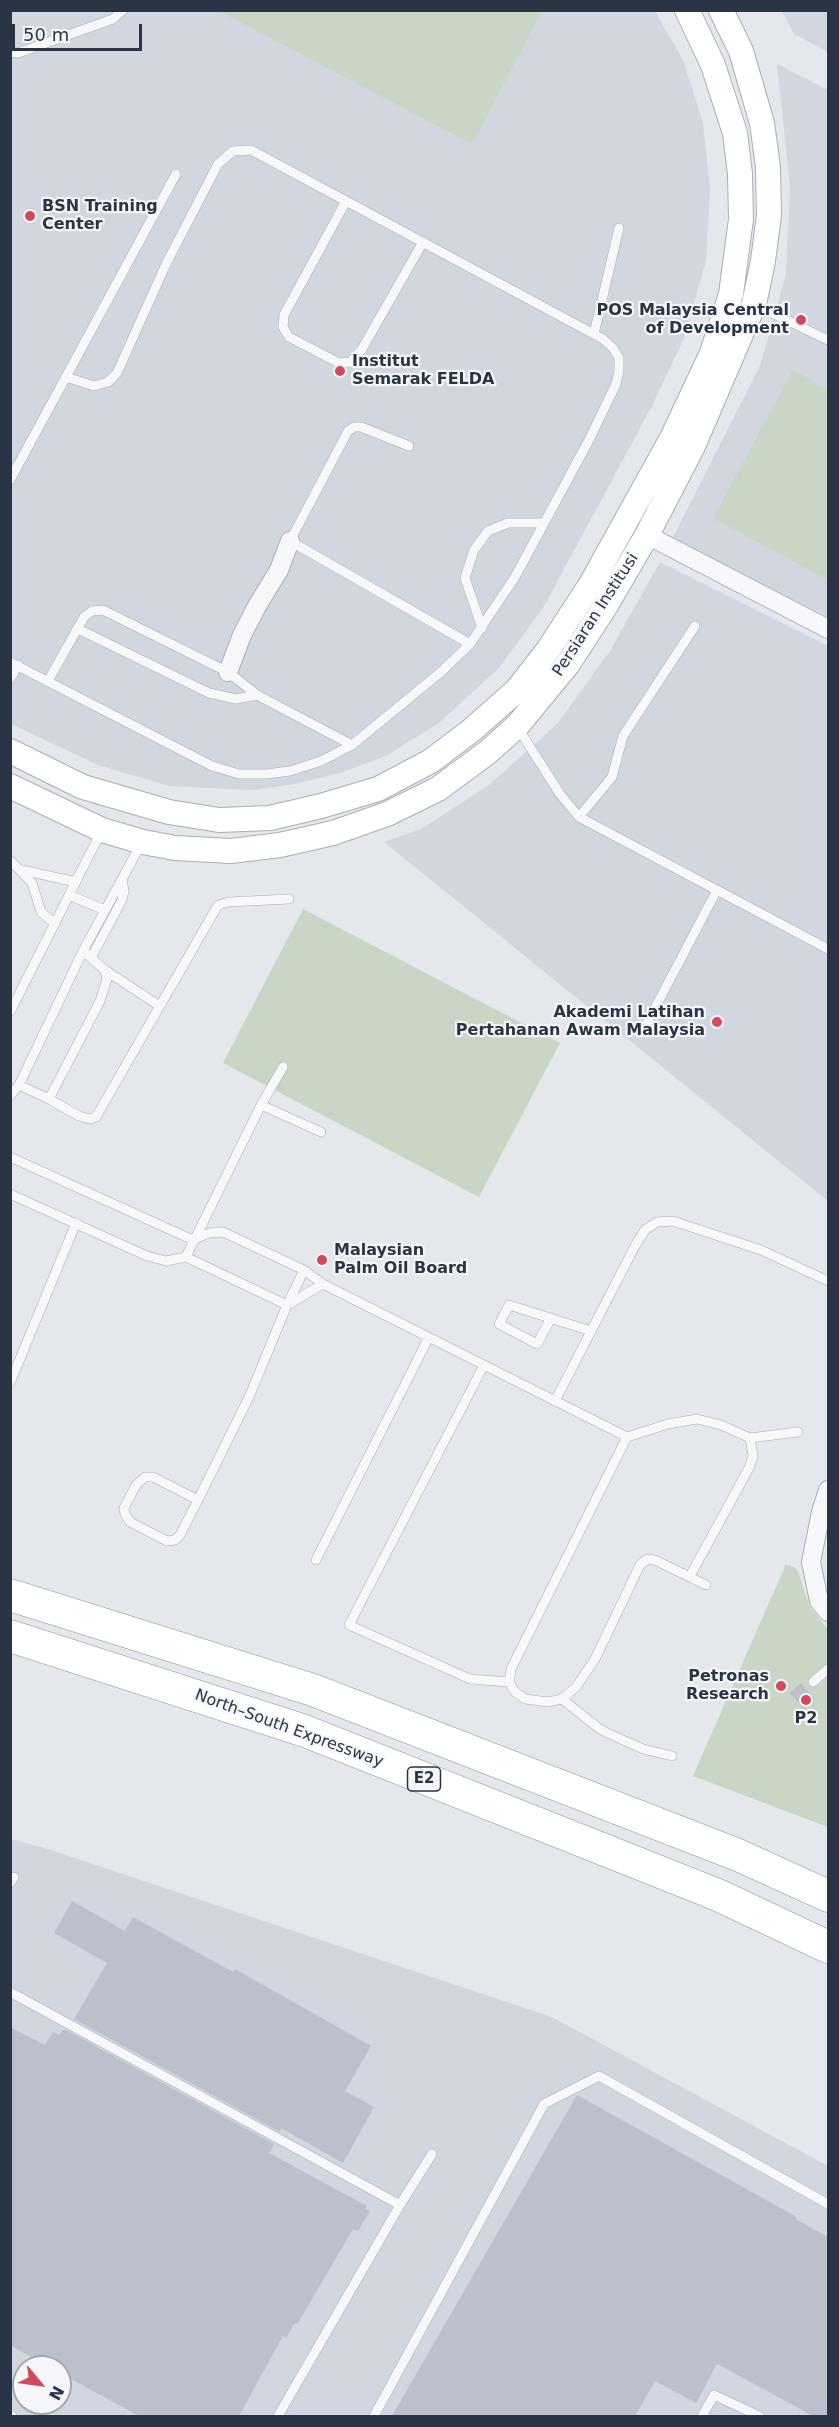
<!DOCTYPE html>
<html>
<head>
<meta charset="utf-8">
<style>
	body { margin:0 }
	#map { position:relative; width:839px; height:2427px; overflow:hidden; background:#e4e7ec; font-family:"DejaVu Sans",sans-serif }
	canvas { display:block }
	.frame { position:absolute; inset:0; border:12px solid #2b3445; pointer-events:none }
	.north { position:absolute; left:12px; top:2355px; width:60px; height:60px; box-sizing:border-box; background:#f4f6f9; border:2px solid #a4a8b1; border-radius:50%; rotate:119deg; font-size:16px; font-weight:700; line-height:24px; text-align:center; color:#2b3445 }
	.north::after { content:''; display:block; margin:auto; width:21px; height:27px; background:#d1495b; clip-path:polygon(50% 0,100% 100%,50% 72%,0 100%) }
	.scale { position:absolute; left:12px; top:24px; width:130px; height:27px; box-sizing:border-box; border:3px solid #2b3445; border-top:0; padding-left:8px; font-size:18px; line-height:21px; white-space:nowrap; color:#2b3445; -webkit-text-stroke:4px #f4f6f9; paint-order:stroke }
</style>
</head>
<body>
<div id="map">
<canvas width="839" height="2427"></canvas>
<div class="frame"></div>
<div class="north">N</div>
<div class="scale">50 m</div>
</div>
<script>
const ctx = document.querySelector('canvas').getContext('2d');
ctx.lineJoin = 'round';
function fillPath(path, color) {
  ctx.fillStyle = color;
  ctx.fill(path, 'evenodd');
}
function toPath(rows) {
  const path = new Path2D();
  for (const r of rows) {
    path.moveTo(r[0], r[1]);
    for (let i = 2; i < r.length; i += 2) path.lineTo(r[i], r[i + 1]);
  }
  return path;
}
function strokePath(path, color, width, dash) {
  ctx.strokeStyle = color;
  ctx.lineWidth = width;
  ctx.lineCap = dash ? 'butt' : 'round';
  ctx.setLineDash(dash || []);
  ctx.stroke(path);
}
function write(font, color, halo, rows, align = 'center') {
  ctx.font = font + ' "DejaVu Sans",sans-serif';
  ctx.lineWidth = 4.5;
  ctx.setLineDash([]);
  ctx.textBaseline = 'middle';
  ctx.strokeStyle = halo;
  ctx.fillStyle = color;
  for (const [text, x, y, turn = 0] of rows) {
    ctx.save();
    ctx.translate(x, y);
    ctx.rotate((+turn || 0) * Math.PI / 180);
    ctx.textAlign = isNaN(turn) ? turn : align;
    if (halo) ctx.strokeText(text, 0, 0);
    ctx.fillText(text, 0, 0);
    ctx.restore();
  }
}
const built = toPath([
	[10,11,655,11,683,60,703,123,710,188,706,261,684,338,653,404,543,608,498,669,440,722,386,756,340,773,295,784,253,790,169,786,98,765,11,724],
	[782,11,828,11,828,52,794,34],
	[777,64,828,90,828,617,672,539,760,366,786,274,790,186],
	[660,562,828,646,828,1201,384,842,421,829,489,785,558,723,610,651],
	[11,1839,48,1849,552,2017,828,2166,828,2416,11,2416],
	[24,2367,60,2367,60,2403,24,2403]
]);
const green = toPath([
	[219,11,219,10,542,11,472,144],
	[793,370,828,390,828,580,713,518],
	[303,909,560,1043,479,1197,223,1063],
	[786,1564,797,1569,810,1607,828,1630,828,1827,693,1776]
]);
const building = toPath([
	[801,1683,815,1699,804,1709,790,1693],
	[72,1901,125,1931,133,1917,233,1972,235,1969,371,2046,345,2091,374,2107,343,2163,281,2128,280,2132,74,2019,107,1963,54,1933],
	[10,2027,45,2045,53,2032,59,2035,63,2030,68,2031,274,2144,269,2153,367,2206,365,2209,370,2211,358,2231,353,2229,298,2323,294,2324,286,2338,283,2336,239,2416,139,2416,60,2373,60,2367,49,2367,10,2345],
	[577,2095,795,2216,797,2220,828,2237,828,2416,813,2416,717,2364,696,2403,655,2381,635,2416,392,2416]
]);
const lane = toPath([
	[10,52,18,53,113,19,123,10],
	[346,201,284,315,283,327,289,337,339,363,351,362,362,349,423,242],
	[755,305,828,340],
	[594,334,619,228],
	[409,446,361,427,354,427,348,431,290,541,470,644],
	[10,480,176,174],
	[482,628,465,578,474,550,488,531,508,523,544,523],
	[78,629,209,693,236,699,257,695],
	[10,662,212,766,239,774,266,774,290,771,321,761,352,745,442,671,470,644,515,577,589,440,616,384,619,371,619,358,613,348,603,339,251,150,233,151,218,164,167,262,117,373,108,382,94,386,66,377],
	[10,679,18,665],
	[48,681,84,617,92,611,103,610,228,672,257,695,352,745],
	[518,728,560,794,579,817,828,949],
	[579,817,612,777,623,736,695,626],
	[10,860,32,883,41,912,55,924],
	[22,870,76,882],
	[69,895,105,910],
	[83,951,105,970,158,1005],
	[91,958,122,900,124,891,122,879],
	[10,1012,102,830],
	[646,1025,717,890],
	[19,1085,49,1099,100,1001,107,979,105,970],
	[10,1096,19,1085,83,951,141,844],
	[49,1099,79,1116,90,1119,96,1117,218,905,229,902,289,899],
	[261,1105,321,1132],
	[10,1157,193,1240,209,1233,223,1232,304,1270,323,1284,627,1437],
	[10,1194,147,1256,166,1261,186,1257,287,1305,323,1284],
	[186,1257,261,1105,283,1067],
	[551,1318,537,1344,499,1324,509,1305,591,1331],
	[484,1365,349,1625,470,1679,509,1682],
	[10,1383,76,1223],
	[555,1401,635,1246,645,1230,657,1222,673,1221,761,1250,828,1281],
	[198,1500,180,1535,175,1540,167,1541,130,1522,125,1514,124,1508,136,1485,145,1477,153,1477,198,1500,250,1395,287,1305,304,1270],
	[316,1560,429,1337],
	[690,1576,749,1468,753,1456,750,1438],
	[813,1682,828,1669],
	[562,1699,576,1687,595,1659,640,1565,647,1559,655,1560,706,1585],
	[672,1756,643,1749,601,1730,562,1699,548,1702,525,1699,515,1692,509,1682,511,1669,627,1437,668,1424,697,1419,721,1425,750,1438,798,1432],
	[10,1883,14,1877],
	[10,1992,400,2205],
	[10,2416,12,2416],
	[278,2416,400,2205,432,2154],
	[374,2416,544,2104,599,2076,828,2204],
	[702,2416,714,2395,759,2416]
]);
const street = toPath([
	[647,535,828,629],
	[228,672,242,635,257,606,279,570,290,541],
	[828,1490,821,1512,811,1562,819,1601,828,1612]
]);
const secondary = toPath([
	[10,751,83,787,169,812,219,820,270,818,321,806,378,789,431,761,473,729,517,690,548,650,591,584,672,438,712,353,731,294,741,219,740,174,735,133,713,65,687,10],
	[10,786,102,830,143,842,175,848,231,851,280,845,333,833,387,814,438,789,488,752,517,726,568,664,605,607,647,535,693,446,754,304,763,261,769,215,768,167,762,123,741,51,721,10]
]);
const highway = toPath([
	[10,1595,313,1690,738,1855,828,1896],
	[10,1636,305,1731,718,1895,828,1947]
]);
const markers = [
	[30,216,6,"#d1495b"],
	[801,320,6,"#d1495b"],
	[340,371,6,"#d1495b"],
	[717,1022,6,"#d1495b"],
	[322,1260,6,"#d1495b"],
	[781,1686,6,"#d1495b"],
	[806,1700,6,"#d1495b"]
];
const shields = [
	[424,1779,33]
];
const shieldNames = [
	["E2",424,1779]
];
const poiNames = [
	["BSN Training",42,207],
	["Center",42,225],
	["POS Malaysia Central",789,311,"right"],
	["of Development",789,329,"right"],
	["Institut",352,362],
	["Semarak FELDA",352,380],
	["Akademi Latihan",705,1013,"right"],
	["Pertahanan Awam Malaysia",705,1031,"right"],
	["Malaysian",334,1251],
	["Palm Oil Board",334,1269],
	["Petronas",769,1677,"right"],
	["Research",769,1695,"right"],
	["P2",806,1719,"center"]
];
const streetNames = [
	["Persiaran Institusi",596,615,-57],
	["North–South Expressway",289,1729,20]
];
fillPath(built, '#d2d6de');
fillPath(green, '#c9d6c5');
fillPath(building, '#bbc0ca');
strokePath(lane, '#a9aeb7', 10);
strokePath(street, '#a9aeb7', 20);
strokePath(secondary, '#a9aeb7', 26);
strokePath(highway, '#8b94a3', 33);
strokePath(lane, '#f7f8fa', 9);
strokePath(street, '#f7f8fa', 18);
strokePath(secondary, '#fff', 24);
strokePath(highway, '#fff', 32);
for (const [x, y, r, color] of markers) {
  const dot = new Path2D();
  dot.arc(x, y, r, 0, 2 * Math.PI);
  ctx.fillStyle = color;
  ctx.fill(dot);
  strokePath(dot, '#f4f6f9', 2);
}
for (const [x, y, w] of shields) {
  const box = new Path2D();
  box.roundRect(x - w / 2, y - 12, w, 24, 4.5);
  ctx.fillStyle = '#f4f6f9';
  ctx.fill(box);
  strokePath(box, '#2b3445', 1.5);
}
write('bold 15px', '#2b3445', null, shieldNames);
write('bold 16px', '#2b3445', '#f4f6f9', poiNames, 'left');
write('16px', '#2b3445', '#f4f6f9', streetNames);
</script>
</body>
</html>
